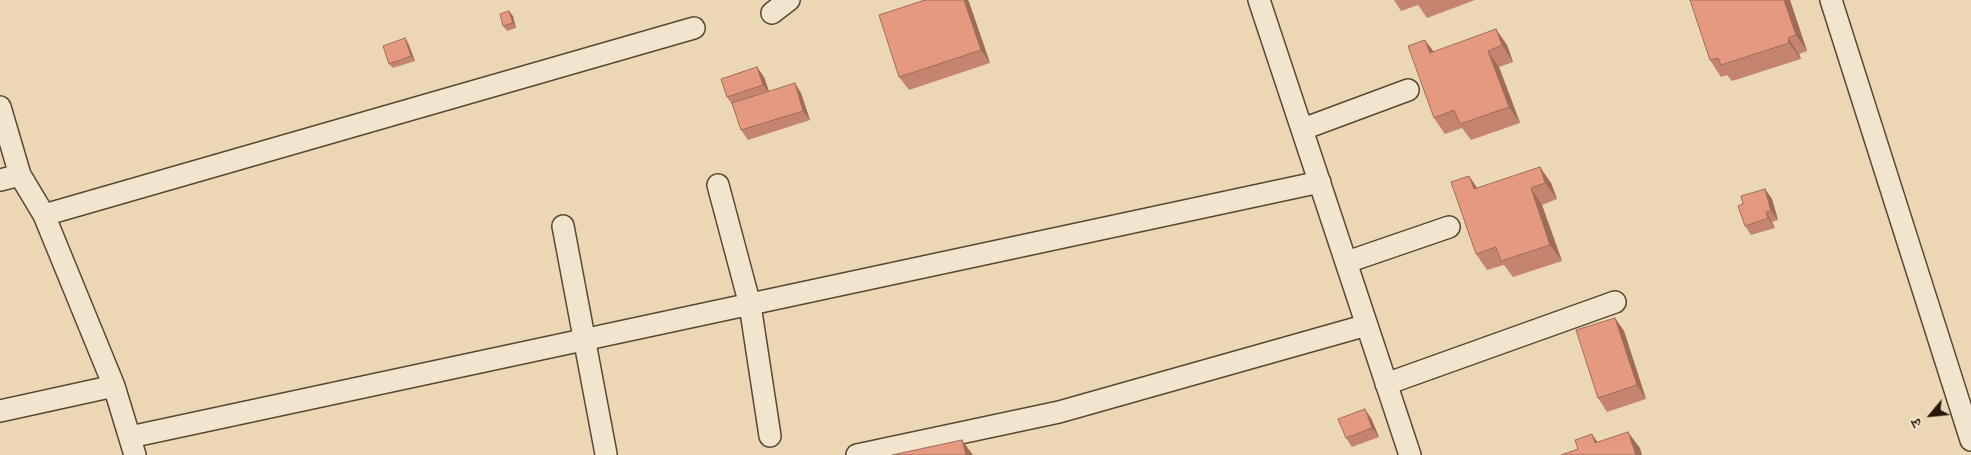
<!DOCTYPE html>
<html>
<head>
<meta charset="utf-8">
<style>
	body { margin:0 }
	#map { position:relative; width:1971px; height:455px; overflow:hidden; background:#ebd7b4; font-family:Vollkorn,"Noto Serif Devanagari",serif }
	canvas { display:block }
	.north { position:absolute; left:1906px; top:390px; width:50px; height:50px; -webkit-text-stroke:4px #f2e5ce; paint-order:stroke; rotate:242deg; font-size:14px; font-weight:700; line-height:20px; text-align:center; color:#251809 }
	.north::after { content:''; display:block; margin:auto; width:18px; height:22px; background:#251809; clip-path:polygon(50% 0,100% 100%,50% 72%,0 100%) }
</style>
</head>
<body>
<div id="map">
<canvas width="1971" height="455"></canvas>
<div class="north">उ</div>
</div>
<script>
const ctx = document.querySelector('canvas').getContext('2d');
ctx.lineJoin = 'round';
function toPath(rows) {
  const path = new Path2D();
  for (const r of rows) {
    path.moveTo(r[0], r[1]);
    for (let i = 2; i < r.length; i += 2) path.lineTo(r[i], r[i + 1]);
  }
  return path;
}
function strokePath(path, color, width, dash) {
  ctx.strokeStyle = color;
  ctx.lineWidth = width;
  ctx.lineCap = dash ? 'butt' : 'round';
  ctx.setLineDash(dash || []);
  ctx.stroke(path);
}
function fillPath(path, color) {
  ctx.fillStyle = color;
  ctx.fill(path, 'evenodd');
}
const minor = toPath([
	[1259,0,1410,455],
	[1831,0,1971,440],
	[772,13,789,0],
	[0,107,20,175,44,215,114,386,135,455],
	[1303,129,1408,90],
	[0,180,20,175],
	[718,185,750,305,770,436],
	[44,215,694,28],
	[563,226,606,454],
	[1347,262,1449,227],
	[1386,384,1615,302],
	[0,411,114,386],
	[130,437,1320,182],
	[857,455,1059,412,1367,325]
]);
const wall = toPath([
	[1394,0,1475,0,1427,18,1418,5,1401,11],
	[1690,0,1790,0,1807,51,1799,54,1801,59,1732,81,1727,75,1721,77,1710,60],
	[969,2,990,63,909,90,899,77],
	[513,16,516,28,507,31,503,26],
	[405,38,408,43,415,61,393,68,389,64],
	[1507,45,1513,62,1499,67,1520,123,1471,140,1462,128,1445,134,1434,118,1434,52],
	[757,67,764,77,769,92,801,93,810,120,748,140,741,130,733,106,727,97],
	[1551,183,1557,199,1542,205,1562,261,1513,277,1504,265,1487,270,1476,254,1477,188],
	[1765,189,1772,199,1778,220,1772,222,1775,228,1751,235,1745,226,1743,204],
	[1615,318,1624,331,1646,399,1607,412,1598,398],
	[1371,418,1379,437,1352,447,1346,438]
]);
const shadedWall = toPath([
	[964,0,968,0,969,2,990,63,981,50],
	[1784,0,1790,0,1807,51,1796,35],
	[509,11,513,16,516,28,513,23],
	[1496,29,1507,45,1513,62,1502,45],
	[405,38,408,43,415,61,411,56],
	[1788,38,1799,54,1801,59,1789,43],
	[1425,40,1437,56,1430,53],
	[1488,51,1499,67,1520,123,1509,107],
	[757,67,764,77,770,94,763,85],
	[795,83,801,93,810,120,803,111],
	[1540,167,1551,183,1557,199,1545,183],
	[1469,176,1480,192,1474,189],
	[1531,188,1542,205,1562,261,1550,245],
	[1765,189,1772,199,1778,220,1771,211],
	[1766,212,1772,222,1775,228,1768,218],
	[1615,318,1624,331,1646,399,1637,385],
	[1365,409,1371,418,1379,437,1372,428],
	[1628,432,1640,448,1642,455,1636,455],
	[1592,434,1603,450,1595,443],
	[962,440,973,455,966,455]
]);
const building = toPath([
	[925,0,964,0,981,50,899,77,879,15,925,0],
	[1690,0,1784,0,1796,35,1788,38,1789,43,1721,65,1718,58,1710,60,1690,0],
	[509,11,513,23,503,26,500,14,509,11],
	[1496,29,1502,45,1488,51,1509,107,1460,124,1454,110,1434,118,1408,46,1425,40,1430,53,1496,29],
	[405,38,411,56,389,64,383,46,405,38],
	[757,67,763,85,727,97,721,79,757,67],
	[795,83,803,111,741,130,732,103,795,83],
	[1540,167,1545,183,1531,188,1550,245,1501,261,1496,247,1476,254,1451,182,1469,176,1474,189,1540,167],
	[1765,189,1771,211,1766,212,1768,218,1745,226,1738,206,1743,204,1741,196,1765,189],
	[1615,318,1637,385,1598,398,1576,330,1615,318],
	[1365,409,1372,428,1346,438,1338,419,1365,409],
	[1628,432,1636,455,1561,455,1578,449,1575,440,1592,434,1595,443,1628,432],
	[962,440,966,455,892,455,962,440]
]);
strokePath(minor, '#564834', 24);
strokePath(minor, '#f2e5ce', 21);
fillPath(wall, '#c5846e');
fillPath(shadedWall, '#a06c5a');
fillPath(building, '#e59a80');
strokePath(building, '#a06c5a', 1);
</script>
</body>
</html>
